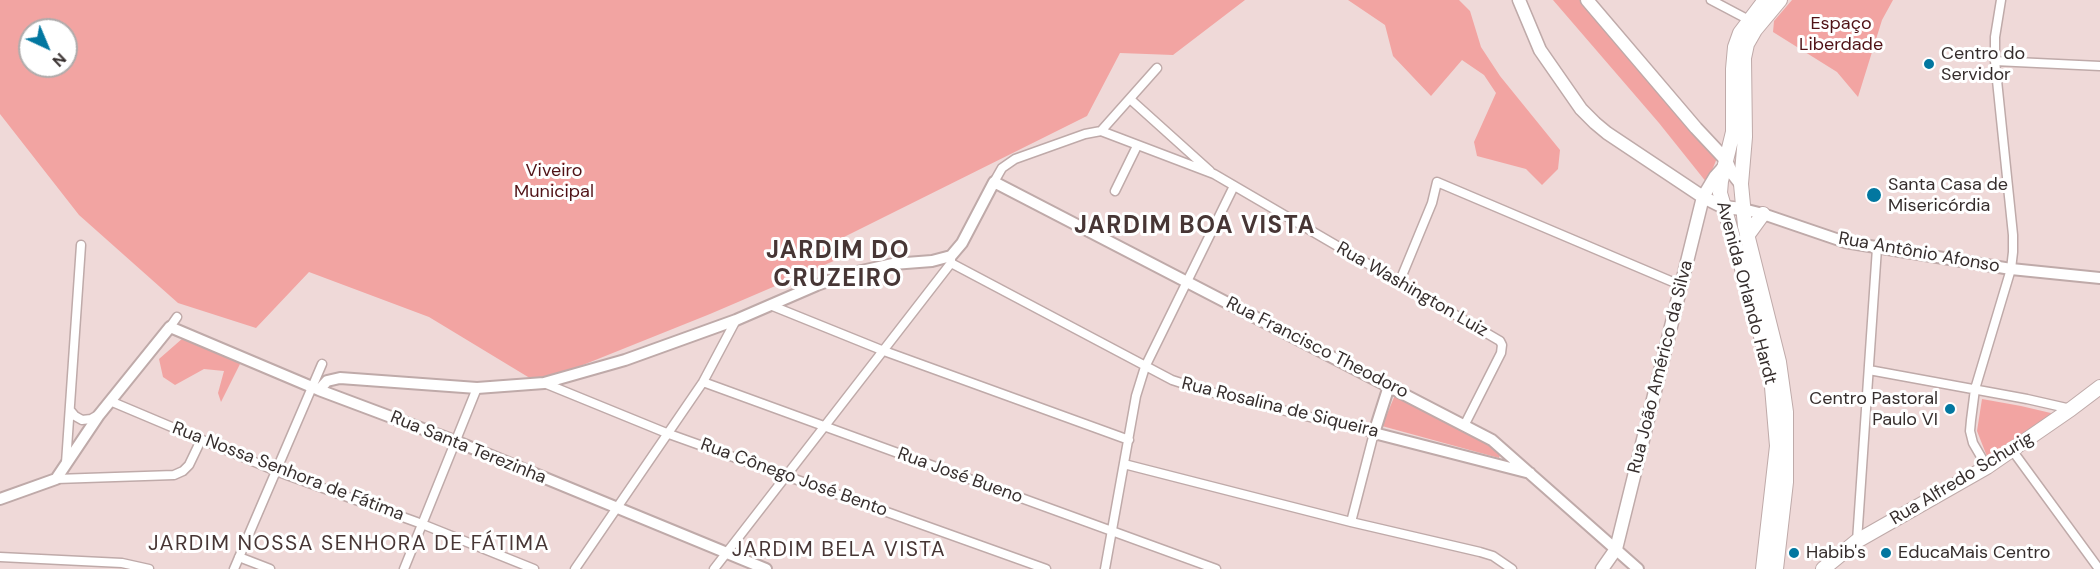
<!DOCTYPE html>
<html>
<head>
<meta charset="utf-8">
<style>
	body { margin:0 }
	#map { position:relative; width:2100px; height:569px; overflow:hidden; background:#efd9d8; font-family:"DM Sans",sans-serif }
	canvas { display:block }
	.north { position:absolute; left:18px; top:18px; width:60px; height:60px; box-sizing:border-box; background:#fff; border:2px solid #afabab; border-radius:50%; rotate:136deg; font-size:16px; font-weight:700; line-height:24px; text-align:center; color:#362e2d }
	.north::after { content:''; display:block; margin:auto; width:21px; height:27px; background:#0277a0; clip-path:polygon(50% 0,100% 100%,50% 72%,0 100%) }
</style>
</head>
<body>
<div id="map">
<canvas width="2100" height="569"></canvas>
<div class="north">N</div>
</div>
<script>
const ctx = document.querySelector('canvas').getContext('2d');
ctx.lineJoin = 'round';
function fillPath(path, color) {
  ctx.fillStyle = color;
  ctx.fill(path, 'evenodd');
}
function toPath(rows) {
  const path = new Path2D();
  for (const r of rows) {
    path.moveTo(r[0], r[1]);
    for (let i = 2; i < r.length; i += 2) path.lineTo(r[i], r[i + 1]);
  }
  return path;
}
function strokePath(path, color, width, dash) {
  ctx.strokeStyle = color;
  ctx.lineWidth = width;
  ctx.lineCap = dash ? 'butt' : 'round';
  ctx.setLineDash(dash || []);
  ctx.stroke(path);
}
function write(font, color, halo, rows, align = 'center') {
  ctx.font = font + ' "DM Sans",sans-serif';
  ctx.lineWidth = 6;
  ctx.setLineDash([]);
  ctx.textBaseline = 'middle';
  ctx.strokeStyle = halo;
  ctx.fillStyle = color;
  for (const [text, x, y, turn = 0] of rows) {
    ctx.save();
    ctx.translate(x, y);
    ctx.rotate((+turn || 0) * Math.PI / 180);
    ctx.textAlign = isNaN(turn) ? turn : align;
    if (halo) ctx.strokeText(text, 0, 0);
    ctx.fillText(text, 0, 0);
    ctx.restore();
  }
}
const green = toPath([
	[0,0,1245,0,1173,55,1120,53,1087,116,840,239,836,260,710,314,538,383,429,317,309,272,256,328,178,303,79,215,0,114],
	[30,30,66,30,66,66,30,66],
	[1348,0,1459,0,1470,11,1481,47,1500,76,1560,150,1558,169,1542,185,1526,169,1477,156,1474,142,1496,93,1484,75,1462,60,1431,96,1393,56,1385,25],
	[1553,0,1584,0,1717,158,1707,183,1659,123],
	[1792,0,1893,0,1882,20,1858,97,1837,72,1773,32,1774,21],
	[183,338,241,362,221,402,218,393,224,371,204,369,175,385,163,377,159,359],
	[1395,395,1463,429,1501,452,1499,458,1382,426],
	[1982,399,2021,406,2055,414,1988,459,1977,431]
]);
const minor = toPath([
	[1711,0,1749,20],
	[1995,61,2100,66],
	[1130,99,1210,171],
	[1101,131,1214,174,1500,341,1502,345,1501,353,1465,424],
	[994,182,1002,168,1015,159,1085,134,1101,131,1157,68],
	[1115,191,1137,146],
	[951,256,951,263,1172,380,1206,391,1374,433,1351,522],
	[1399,283,1432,203,1437,182,1680,285],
	[770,305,884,351,1129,440],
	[170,327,177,317],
	[1869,370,2027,399,2071,409],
	[703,382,1216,569],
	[544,383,669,434,1046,569],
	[110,401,276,471,422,524,534,569],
	[70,410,75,416,82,420,91,419,98,415],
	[2012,450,2099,569],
	[66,463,81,245],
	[1124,464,1351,522,1480,552,1493,556,1512,569],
	[1987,467,1973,443,1970,431,1971,420,1975,389,2011,269,2013,252,2013,235,1995,61,1995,37,2001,0],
	[56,479,174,475,183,471,189,465,201,440],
	[1857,541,1877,248],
	[0,557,122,563,149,569],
	[239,557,270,569],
	[234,569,322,364],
	[404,569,477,388],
	[575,569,703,382,736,320],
	[714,569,951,263],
	[1105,569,1136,396,1145,367,1234,186]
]);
const tertiary = toPath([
	[1743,209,1763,214,1845,242,2011,269,2100,278],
	[1389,386,1374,433,1530,473],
	[319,390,327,381,340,378,477,388,544,383,625,360,736,320,817,285,848,274,893,264,932,261,951,256,962,243,994,182,1492,440,1638,569],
	[0,499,56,479,99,415,170,327,319,390,455,441,766,569]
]);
const secondary = toPath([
	[1519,0,1540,50,1581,109,1595,123,1607,133,1703,197,1723,207,1743,209],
	[1587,0,1696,128,1726,160,1730,170,1741,184],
	[1602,569,1616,549,1703,197,1715,177,1724,167]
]);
const primary = toPath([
	[1747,236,1763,214],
	[1763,569,1777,446,1772,387,1759,327,1720,193,1721,181,1733,132,1733,69,1735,47,1740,33,1765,0],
	[1776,569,1786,482,1786,412,1779,362,1745,226,1741,184,1745,137,1744,58,1747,44,1755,30,1780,0],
	[1823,569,1857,541,1987,467,2071,409,2100,387]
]);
const markers = [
	[1929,64,6,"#0277a0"],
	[1874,195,8,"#0277a0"],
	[1950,409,6,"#0277a0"],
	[1794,553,6,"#0277a0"],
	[1886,553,6,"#0277a0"]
];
const parkNames = [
	["Espaço",1841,24],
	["Liberdade",1841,45],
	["Viveiro",554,171],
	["Municipal",554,192]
];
const poiNames = [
	["Centro do",1941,54],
	["Servidor",1941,75],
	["Santa Casa de",1888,185],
	["Misericórdia",1888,206],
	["Centro Pastoral",1938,399,"right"],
	["Paulo VI",1938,420,"right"],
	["Habib's",1806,553],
	["EducaMais Centro",1898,553]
];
const streetNames = [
	["Rua Antônio Afonso",1919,253,10],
	["Rua Washington Luiz",1412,290,30],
	["Avenida Orlando Hardt",1746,293,75],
	["Rua Francisco Theodoro",1317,348,27],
	["Rua João Américo da Silva",1661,367,-76],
	["Rua Rosalina de Siqueira",1280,408,14],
	["Rua Santa Terezinha",468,448,22],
	["Rua Nossa Senhora de Fátima",288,472,21],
	["Rua José Bueno",960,476,20],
	["Rua Cônego José Bento",794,478,20],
	["Rua Alfredo Schurig",1962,479,-31]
];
const quarterNames = [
	["JARDIM NOSSA SENHORA DE FÁTIMA",349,544],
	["JARDIM BELA VISTA",839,550]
];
const districtNames = [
	["JARDIM BOA VISTA",1195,227],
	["JARDIM DO",838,252],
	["CRUZEIRO",838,280]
];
fillPath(green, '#f2a4a2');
strokePath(minor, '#bfaaa9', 11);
strokePath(tertiary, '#bfaaa9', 14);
strokePath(secondary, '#bfaaa9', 15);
strokePath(primary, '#bfaaa9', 16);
strokePath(minor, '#fff', 8);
strokePath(tertiary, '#fff', 10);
strokePath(secondary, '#fff', 12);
strokePath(primary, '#fff', 14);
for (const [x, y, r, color] of markers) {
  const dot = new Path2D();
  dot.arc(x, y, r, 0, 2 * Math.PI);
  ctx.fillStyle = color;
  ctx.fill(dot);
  strokePath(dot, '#fff', 2);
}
write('18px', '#501216', '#fff', parkNames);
write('18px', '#362e2d', '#fff', poiNames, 'left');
write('18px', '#362e2d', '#fff', streetNames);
ctx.letterSpacing = '1.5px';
write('21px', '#473635', '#fff', quarterNames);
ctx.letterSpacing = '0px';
ctx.letterSpacing = '1.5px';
write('bold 24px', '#473635', '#fff', districtNames);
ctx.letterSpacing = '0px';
</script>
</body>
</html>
